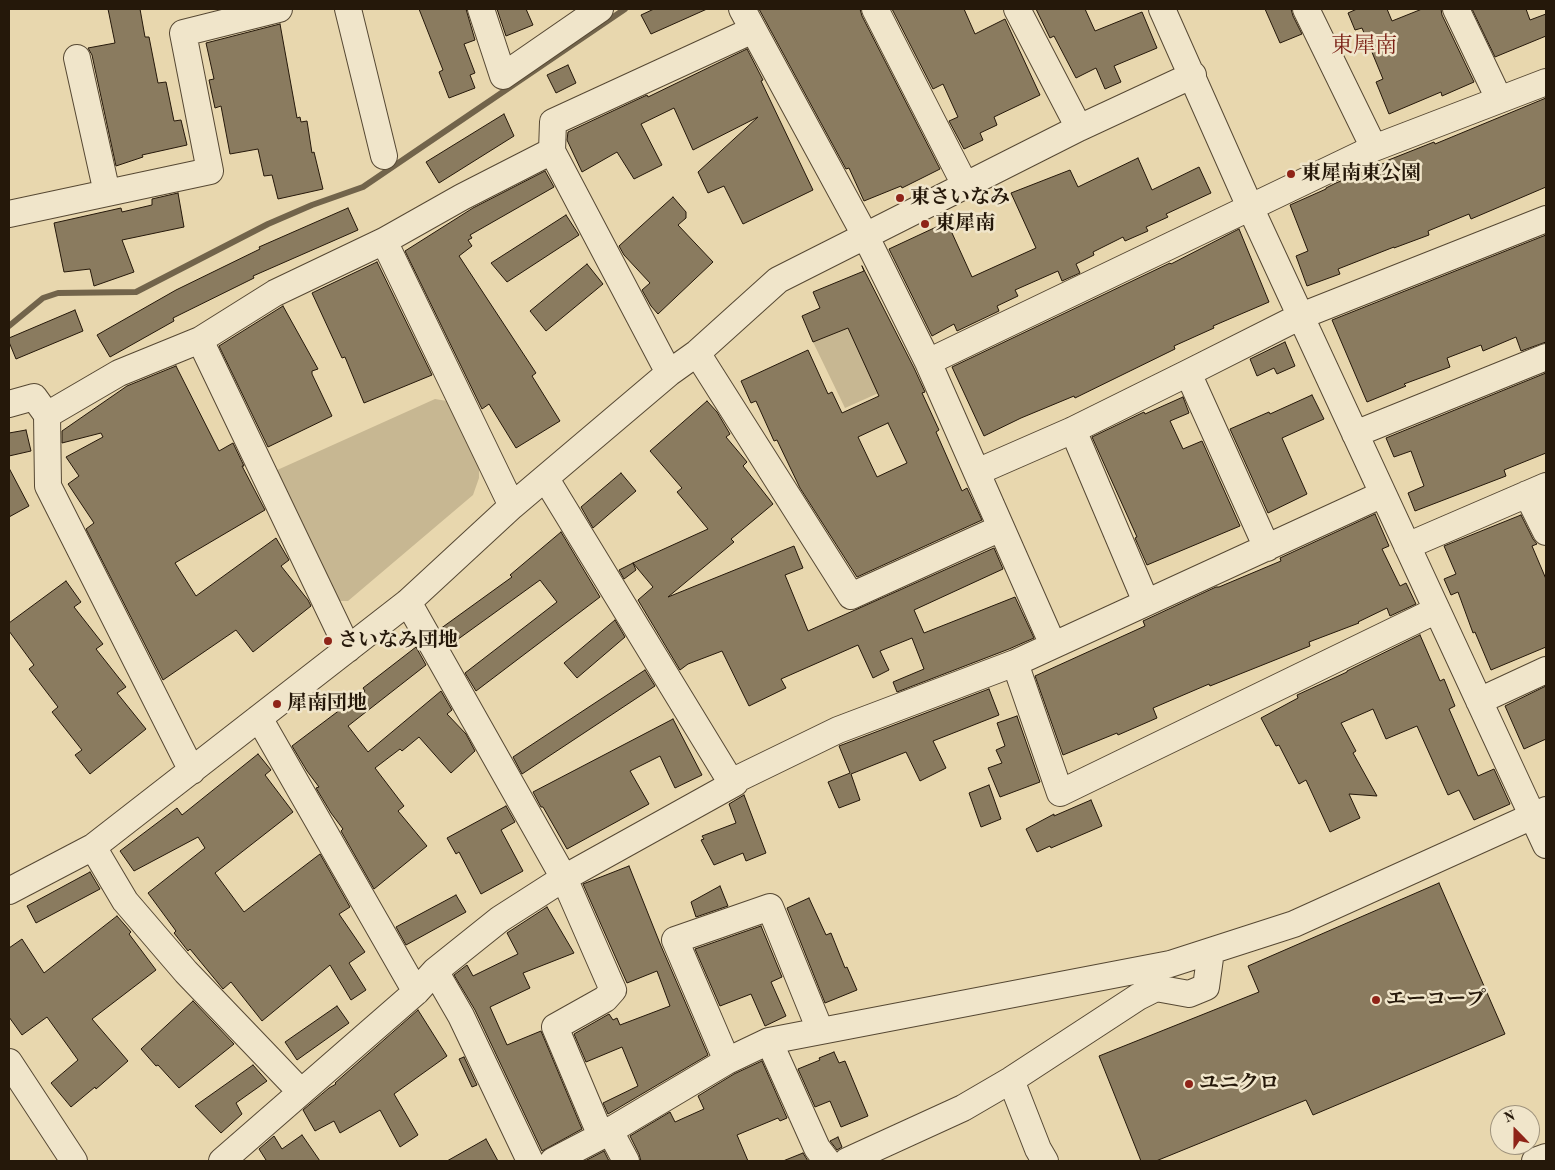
<!DOCTYPE html>
<html>
<head>
<meta charset="utf-8">
<style>
	body { margin:0 }
	#map { position:relative; width:1555px; height:1170px; overflow:hidden; background:#e8d7ae; font-family:"Old Standard TT",serif }
	canvas { display:block }
	.frame { position:absolute; inset:0; border:10px solid #25180a; pointer-events:none }
	.north { position:absolute; left:1490px; top:1105px; width:50px; height:50px; box-sizing:border-box; background:#f0e5ca; border:1px solid #9f937d; border-radius:50%; rotate:338deg; font-size:14px; font-weight:700; line-height:20px; text-align:center; color:#25180a }
	.north::after { content:''; display:block; margin:auto; width:18px; height:22px; background:#8f2418; clip-path:polygon(50% 0,100% 100%,50% 72%,0 100%) }
</style>
</head>
<body>
<div id="map">
<canvas width="1555" height="1170"></canvas>
<div class="frame"></div>
<div class="north">N</div>
</div>
<script>
const ctx = document.querySelector('canvas').getContext('2d');
ctx.lineJoin = 'round';
function fillPath(path, color) {
  ctx.fillStyle = color;
  ctx.fill(path, 'evenodd');
}
function toPath(rows) {
  const path = new Path2D();
  for (const r of rows) {
    path.moveTo(r[0], r[1]);
    for (let i = 2; i < r.length; i += 2) path.lineTo(r[i], r[i + 1]);
  }
  return path;
}
function strokePath(path, color, width, dash) {
  ctx.strokeStyle = color;
  ctx.lineWidth = width;
  ctx.lineCap = dash ? 'butt' : 'round';
  ctx.setLineDash(dash || []);
  ctx.stroke(path);
}
function write(font, color, halo, rows, align = 'center') {
  ctx.font = font + ' "Old Standard TT","Noto Serif JP",serif';
  ctx.lineWidth = 5;
  ctx.setLineDash([]);
  ctx.textBaseline = 'middle';
  ctx.strokeStyle = halo;
  ctx.fillStyle = color;
  for (const [text, x, y, turn = 0] of rows) {
    ctx.save();
    ctx.translate(x, y);
    ctx.rotate((+turn || 0) * Math.PI / 180);
    ctx.textAlign = isNaN(turn) ? turn : align;
    if (halo) ctx.strokeText(text, 0, 0);
    ctx.fillText(text, 0, 0);
    ctx.restore();
  }
}
const green = toPath([
	[842,321,903,382,845,408,813,342,845,329],
	[435,399,447,401,479,464,479,478,473,495,348,601,338,601,275,471]
]);
const stream = toPath([
	[9,326,43,298,58,293,136,292,268,224,312,205,363,187,625,9]
]);
const building = toPath([
	[108,9,140,9,145,37,149,37,158,83,166,82,174,121,181,120,187,145,142,155,143,157,116,166,92,55,88,48,115,43,108,9],
	[419,9,466,9,475,40,464,44,475,73,470,75,475,88,449,98,439,72,443,70,419,9],
	[497,9,526,9,533,25,506,36,497,9],
	[654,9,707,9,651,34,641,15,654,9],
	[759,9,860,9,862,16,940,169,902,188,901,186,864,201,849,168,846,169,759,9],
	[892,9,964,9,975,34,1005,19,1040,95,994,117,997,125,980,133,983,140,964,149,949,121,958,117,943,84,933,89,892,9],
	[1036,9,1085,9,1095,31,1142,12,1157,48,1114,66,1121,82,1105,89,1096,68,1076,78,1054,36,1050,38,1036,9],
	[1265,9,1291,9,1293,16,1302,34,1280,43,1265,9],
	[1357,9,1387,9,1392,21,1422,9,1441,9,1442,15,1474,82,1442,96,1441,92,1389,114,1376,82,1383,79,1362,28,1355,30,1348,13,1357,9],
	[1472,9,1526,9,1530,20,1546,14,1546,36,1495,57,1472,9],
	[280,24,297,118,300,117,301,122,307,121,312,153,314,152,323,189,278,199,272,175,264,176,258,149,230,154,221,106,215,108,209,80,214,79,206,43,280,24],
	[747,49,763,80,761,81,813,190,743,224,724,186,708,193,698,172,758,117,693,150,674,108,641,124,662,165,634,179,617,152,582,172,567,140,568,132,647,95,648,97,747,49],
	[568,65,576,83,556,93,547,75,568,65],
	[1546,98,1546,187,1471,219,1469,214,1428,231,1429,235,1394,248,1394,247,1338,269,1340,274,1307,286,1296,256,1308,251,1290,205,1326,189,1326,188,1336,183,1387,162,1386,161,1434,142,1435,144,1546,98],
	[504,114,514,136,439,183,426,162,504,114],
	[1138,158,1152,190,1199,167,1211,193,1166,214,1168,217,1146,227,1148,231,1125,241,1123,237,1093,252,1094,255,1076,264,1080,273,1062,281,1058,271,1015,290,1018,296,997,306,999,311,957,331,954,324,932,336,889,249,947,222,972,277,1036,248,1011,193,1070,170,1078,187,1138,158],
	[545,171,554,187,470,235,472,238,468,240,472,246,459,256,536,373,532,376,560,421,516,448,489,404,482,409,405,251,473,208,545,171],
	[178,193,184,227,122,240,134,272,94,286,90,269,64,272,54,223,121,208,122,212,152,205,152,199,178,193],
	[673,197,686,212,686,218,678,225,713,262,658,314,651,306,642,290,650,283,624,255,619,246,673,197],
	[348,208,358,230,253,276,254,278,173,318,174,321,110,357,97,335,176,290,260,249,259,247,348,208],
	[566,215,579,235,507,282,491,263,566,215],
	[1239,229,1269,302,1213,326,1214,328,1174,346,1175,349,1075,398,1074,396,1021,418,984,436,952,367,1170,263,1171,264,1239,229],
	[1546,235,1546,342,1521,351,1516,337,1483,351,1481,345,1447,358,1450,367,1404,384,1406,386,1367,402,1332,320,1546,235],
	[377,262,432,375,364,403,345,357,342,358,312,293,377,262],
	[587,264,603,284,546,331,530,311,587,264],
	[862,266,914,368,925,392,922,393,939,430,936,432,962,491,967,488,982,520,857,577,800,488,777,440,774,441,756,401,751,403,741,381,808,350,828,394,832,392,842,413,879,396,848,328,813,342,802,316,820,308,813,292,864,271,862,266],
	[888,423,907,463,877,477,858,437,888,423],
	[283,306,318,369,312,371,312,374,332,416,268,447,219,346,283,306],
	[75,310,83,331,16,359,9,342,9,338,75,310],
	[1285,342,1295,366,1277,374,1274,368,1257,376,1250,359,1285,342],
	[176,366,219,451,233,443,244,466,242,466,265,510,175,563,196,596,276,538,289,560,281,566,308,600,311,606,253,652,236,630,163,680,86,529,94,523,68,484,79,476,66,457,103,437,101,433,62,443,62,431,127,386,176,366],
	[1546,373,1546,453,1504,470,1506,476,1415,511,1408,493,1424,486,1411,451,1394,457,1386,438,1546,373],
	[1312,395,1324,419,1282,438,1307,494,1268,513,1230,429,1269,412,1270,414,1312,395],
	[1183,397,1189,413,1170,421,1183,449,1202,441,1240,526,1147,565,1135,538,1137,537,1092,437,1144,412,1145,414,1183,397],
	[707,401,717,412,730,434,726,437,747,462,743,466,773,504,731,539,734,542,668,597,794,546,803,568,785,575,808,631,994,548,1003,569,914,610,924,633,1015,597,1034,638,1009,649,897,692,893,682,924,669,912,638,880,651,889,670,873,678,858,645,781,679,786,688,749,706,722,651,688,664,680,670,638,600,653,587,633,563,708,529,677,492,682,488,650,451,707,401],
	[26,430,31,451,9,456,9,433,26,430],
	[9,468,29,506,9,517,9,468],
	[621,473,636,491,593,528,581,507,621,473],
	[1375,514,1389,546,1382,549,1400,586,1406,583,1416,604,1390,616,1387,608,1358,622,1359,623,1309,642,1310,646,1210,686,1209,684,1153,708,1157,718,1118,735,1117,733,1063,755,1035,676,1145,626,1143,621,1216,587,1219,587,1281,561,1280,558,1375,514],
	[1521,515,1533,539,1537,544,1532,546,1546,579,1546,647,1491,670,1475,632,1473,633,1458,592,1451,595,1444,579,1456,574,1444,546,1521,515],
	[561,532,600,597,476,691,465,673,557,602,540,580,450,645,440,629,512,577,510,575,561,532],
	[633,563,636,570,624,579,619,570,633,563],
	[66,581,81,602,74,607,103,644,96,649,126,687,117,693,146,729,90,774,75,755,82,750,52,712,58,707,29,669,34,665,9,631,9,623,66,581],
	[615,620,625,637,577,678,564,663,615,620],
	[1420,635,1440,681,1444,679,1455,706,1449,709,1478,776,1494,769,1510,804,1474,820,1459,790,1448,795,1417,726,1386,739,1373,709,1341,723,1356,751,1353,753,1377,796,1349,794,1360,818,1330,832,1306,780,1299,784,1279,745,1276,746,1261,718,1298,698,1297,695,1347,672,1347,671,1420,635],
	[416,647,426,665,348,726,368,752,441,691,452,710,447,714,466,734,475,751,451,773,419,737,402,751,400,749,375,768,404,806,398,811,427,846,374,889,341,831,343,829,331,813,316,788,319,787,307,771,292,746,365,691,363,688,416,647],
	[645,670,655,686,522,774,513,757,645,670],
	[1546,686,1546,739,1524,749,1505,706,1546,686],
	[989,689,999,715,933,741,946,768,920,781,906,752,851,774,860,800,839,808,828,782,850,773,839,746,989,689],
	[1017,716,1040,782,1000,797,988,768,1002,763,996,750,1005,746,997,723,1017,716],
	[673,719,702,775,675,788,660,756,630,771,649,804,567,849,543,807,541,807,533,792,673,719],
	[258,754,271,770,265,775,293,812,215,873,244,912,320,854,350,907,339,914,365,952,349,963,366,990,351,1000,330,965,262,1021,231,982,223,989,190,949,188,951,174,933,176,931,148,893,205,848,198,837,134,871,120,851,177,808,182,815,258,754],
	[989,785,1001,819,981,827,969,793,989,785],
	[744,795,766,853,746,861,743,853,714,865,701,840,704,839,702,836,736,823,729,804,744,795],
	[1091,800,1102,826,1051,848,1050,846,1037,852,1026,829,1054,814,1054,816,1091,800],
	[506,806,515,822,501,830,523,871,481,894,459,852,456,854,447,838,506,806],
	[629,866,661,946,708,1055,608,1114,603,1103,638,1086,622,1047,586,1062,574,1034,609,1014,613,1020,617,1018,620,1025,670,1006,657,971,627,983,583,884,629,866],
	[90,872,100,889,36,923,27,906,90,872],
	[1439,883,1505,1034,1313,1115,1306,1100,1156,1161,1141,1161,1099,1056,1259,992,1248,966,1439,883],
	[720,886,728,906,696,917,691,902,720,886],
	[456,895,466,912,406,945,396,927,456,895],
	[809,898,826,935,831,933,845,968,847,967,857,990,825,1003,787,908,809,898],
	[547,907,574,953,523,973,530,988,490,1007,507,1045,541,1031,582,1129,542,1151,475,1010,454,975,467,965,473,976,518,954,507,933,547,907],
	[117,916,131,932,129,934,156,970,92,1019,128,1061,96,1089,95,1087,71,1107,51,1083,78,1060,47,1017,22,1035,9,1017,9,948,22,939,44,973,117,916],
	[761,926,782,977,771,982,786,1016,765,1026,751,994,720,1006,695,949,761,926],
	[193,1001,234,1044,179,1088,158,1065,156,1066,141,1049,193,1001],
	[337,1006,349,1023,297,1060,285,1042,337,1006],
	[418,1010,447,1056,394,1094,418,1135,400,1147,380,1110,340,1133,334,1121,315,1131,303,1110,329,1088,336,1084,335,1083,418,1010],
	[834,1052,839,1063,845,1061,868,1116,841,1127,830,1101,815,1107,798,1069,820,1060,819,1058,834,1052],
	[464,1057,477,1085,472,1087,459,1059,464,1057],
	[762,1061,787,1118,780,1121,778,1118,737,1135,748,1161,641,1161,639,1154,630,1136,670,1112,675,1122,704,1109,698,1096,734,1074,762,1061],
	[253,1065,267,1081,236,1103,242,1114,221,1133,195,1106,253,1065],
	[302,1135,320,1161,265,1161,266,1160,259,1149,274,1136,282,1149,302,1135],
	[838,1137,842,1147,837,1150,830,1141,838,1137],
	[486,1139,498,1161,447,1161,486,1139],
	[604,1151,609,1161,585,1161,604,1151],
	[803,1153,808,1161,783,1161,803,1153]
]);
const minor = toPath([
	[348,9,384,156],
	[481,9,503,76,600,9],
	[742,9,866,237,928,362,1053,645],
	[875,9,965,185],
	[1017,9,1079,128],
	[1162,9,1250,207,1546,845],
	[1306,9,1374,148],
	[1456,9,1499,99],
	[77,58,107,193],
	[9,214,210,171,183,33,279,9],
	[384,241,512,506],
	[200,340,348,649],
	[697,353,851,596,1001,528],
	[928,362,1374,148,1546,82],
	[669,373,552,151,553,122,753,30],
	[1188,373,1267,548],
	[9,404,34,397,47,415],
	[1073,430,1146,602],
	[1355,434,1546,357],
	[977,472,1073,430,1188,373,1301,316,1546,219],
	[1527,494,1546,532],
	[1407,546,1546,486],
	[408,602,564,878,613,990,605,999,555,1027,601,1136],
	[1015,663,1060,793,1437,610],
	[1479,701,1546,670],
	[259,718,416,992],
	[192,771,48,486,47,415,119,373,200,340,275,293,384,241,462,197,552,151],
	[731,782,838,730,1015,663,1383,494],
	[93,847,125,901,186,972,301,1092],
	[9,891,93,847,408,602,512,506,669,373,697,353,778,280,1079,128,1193,75],
	[435,971,461,1016,530,1161],
	[769,1041,817,1148,827,1161],
	[727,1061,675,940,770,907,820,1030],
	[9,1062,74,1161],
	[1011,1080,1038,1149,1045,1161],
	[610,1131,626,1161],
	[222,1161,416,992,435,971,500,919,564,878,735,783,731,782,546,479],
	[553,1161,601,1136,727,1061,769,1041,1170,964,1294,924,1546,810],
	[847,1161,963,1108,1011,1080,1138,997,1156,988,1189,994,1206,987,1211,951],
	[1535,1161,1546,1157]
]);
const markers = [
	[1291,174,5,"#8f2418"],
	[900,198,5,"#8f2418"],
	[925,224,5,"#8f2418"],
	[328,641,5,"#8f2418"],
	[277,704,5,"#8f2418"],
	[1376,1000,5,"#8f2418"],
	[1189,1084,5,"#8f2418"]
];
const poiNames = [
	["東犀南東公園",1301,174],
	["東さいなみ",910,198],
	["東犀南",935,224],
	["さいなみ団地",338,641],
	["犀南団地",287,704],
	["エーコープ",1386,1000],
	["ユニクロ",1199,1084]
];
const quarterNames = [
	["東犀南",1364,46]
];
fillPath(green, '#c7b792');
strokePath(stream, '#72644b', 6);
fillPath(building, '#8a7b5f');
strokePath(building, '#25180a', 1);
strokePath(minor, '#564833', 28);
strokePath(minor, '#f0e5ca', 26);
for (const [x, y, r, color] of markers) {
  const dot = new Path2D();
  dot.arc(x, y, r, 0, 2 * Math.PI);
  ctx.fillStyle = color;
  ctx.fill(dot);
  strokePath(dot, '#f0e5ca', 2);
}
write('bold 20px', '#25180a', '#f0e5ca', poiNames, 'left');
write('22px', '#7a1f14', '#f0e5ca', quarterNames);
</script>
</body>
</html>
